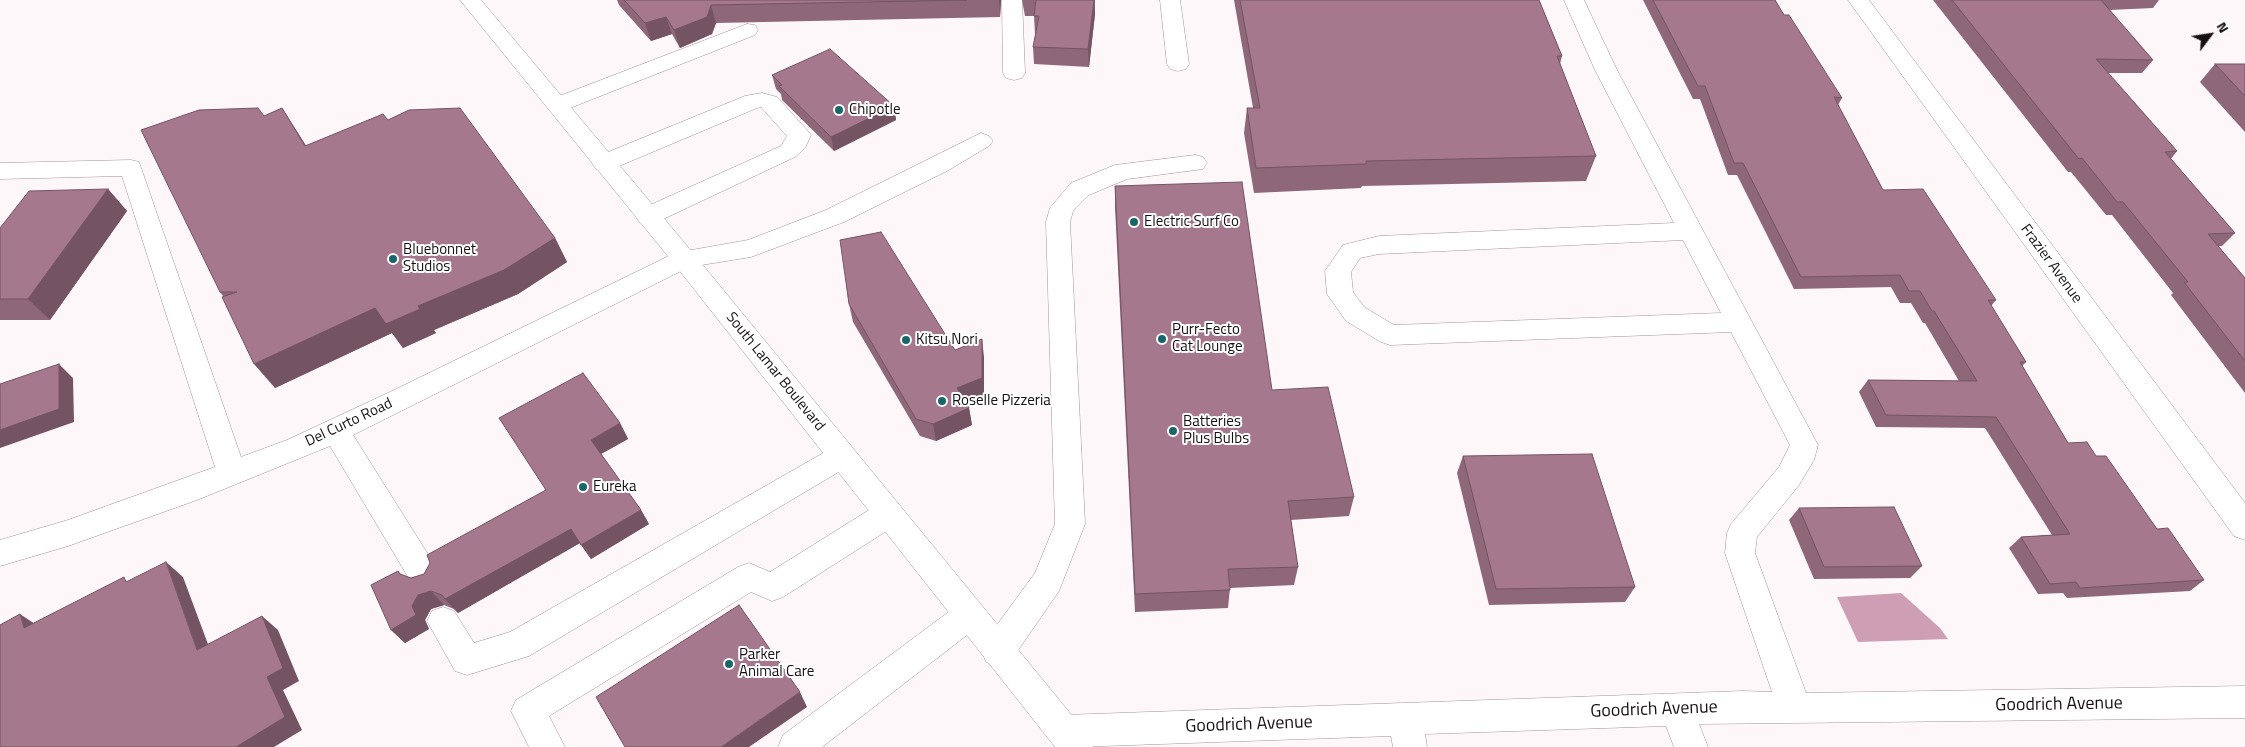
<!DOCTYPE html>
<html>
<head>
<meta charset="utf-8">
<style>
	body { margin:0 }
	#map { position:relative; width:2245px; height:747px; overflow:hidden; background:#fef7fa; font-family:"Titillium Web",sans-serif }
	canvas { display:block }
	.north { position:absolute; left:2185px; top:10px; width:50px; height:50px; -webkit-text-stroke:4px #fff; paint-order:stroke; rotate:59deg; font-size:14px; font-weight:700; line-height:20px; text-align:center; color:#161012 }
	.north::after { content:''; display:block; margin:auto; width:18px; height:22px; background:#161012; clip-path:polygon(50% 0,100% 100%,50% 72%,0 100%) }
</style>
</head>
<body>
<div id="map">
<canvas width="2245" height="747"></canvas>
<div class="north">N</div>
</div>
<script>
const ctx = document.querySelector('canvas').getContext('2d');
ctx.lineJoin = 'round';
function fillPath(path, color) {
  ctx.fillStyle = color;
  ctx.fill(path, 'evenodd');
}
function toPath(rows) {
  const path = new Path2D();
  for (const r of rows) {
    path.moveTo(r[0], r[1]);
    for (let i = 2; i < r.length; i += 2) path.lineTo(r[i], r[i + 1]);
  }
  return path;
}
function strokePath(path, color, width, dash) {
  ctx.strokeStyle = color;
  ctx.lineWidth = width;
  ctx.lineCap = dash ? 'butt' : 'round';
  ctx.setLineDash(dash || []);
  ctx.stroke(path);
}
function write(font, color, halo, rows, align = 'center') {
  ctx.font = font + ' "Titillium Web",sans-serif';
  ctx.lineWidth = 4;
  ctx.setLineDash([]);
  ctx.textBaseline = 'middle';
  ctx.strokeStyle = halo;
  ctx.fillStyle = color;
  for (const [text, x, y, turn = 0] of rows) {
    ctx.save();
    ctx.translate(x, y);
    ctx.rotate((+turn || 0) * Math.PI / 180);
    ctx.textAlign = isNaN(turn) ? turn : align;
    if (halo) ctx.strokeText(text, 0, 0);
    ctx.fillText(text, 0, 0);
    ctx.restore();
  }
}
const water = toPath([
	[1901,593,1940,628,1948,639,1858,642,1837,597]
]);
const minor = toPath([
	[1002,0,1022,0,1025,73,1022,78,1014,80,1006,78,1003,73,1002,0],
	[1160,0,1180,0,1189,64,1186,69,1178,71,1170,69,1167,64,1160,0],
	[1564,0,1584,0,1617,70,1818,445,1814,460,1799,485,1757,537,1755,553,1806,693,2245,686,2245,718,1699,724,1708,747,1674,747,1666,726,1425,734,1427,747,1393,747,1391,736,1074,747,1063,747,1052,743,1047,731,1052,719,1064,715,1743,691,1772,692,1725,553,1727,533,1731,524,1779,467,1790,445,1731,332,1390,345,1381,342,1346,321,1327,294,1325,271,1343,245,1379,236,1674,223,1595,70,1564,0],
	[1683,240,1721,313,1394,325,1364,307,1353,292,1351,272,1360,258,1379,254,1683,240],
	[1848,0,1869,0,2245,503,2245,540,2234,536,1848,0],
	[747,24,755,25,758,30,755,35,565,110,557,112,549,110,546,105,549,100,747,24],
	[762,93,777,97,807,130,811,135,805,148,797,156,657,222,648,225,639,222,636,216,639,210,781,146,787,136,761,107,757,108,612,169,604,171,596,169,592,163,596,157,745,96,762,93],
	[981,133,989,136,993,141,989,146,947,171,844,222,751,257,689,267,353,435,436,567,441,577,436,587,425,591,414,587,330,446,197,500,68,546,0,566,0,540,68,520,215,467,122,176,0,179,0,163,131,160,139,162,241,457,287,440,390,392,675,253,748,240,826,210,981,133],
	[1195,155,1203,157,1207,163,1203,169,1127,179,1089,195,1073,211,1070,222,1085,524,1059,591,1010,662,998,666,986,662,982,651,986,640,1035,573,1055,524,1046,222,1050,208,1071,183,1115,165,1195,155],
	[842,444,852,448,857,456,852,464,529,656,467,675,455,671,427,621,432,611,443,607,454,611,474,643,510,632,832,448,842,444],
	[888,501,899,505,903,514,899,523,783,597,772,601,751,592,549,716,565,747,529,747,511,711,516,700,738,567,749,563,770,572,877,505,888,501],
	[969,601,980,605,985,615,980,625,822,747,778,747,783,735,958,605,969,601]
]);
const major = toPath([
	[460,0,481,0,693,253,1088,735,1093,747,1055,747,675,265,460,0]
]);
const wall = toPath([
	[617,0,1001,0,1000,17,716,23,712,34,680,48,672,34,651,41,619,5],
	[1022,0,1095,0,1095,14,1089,67,1034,64,1033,47,1036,34,1035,34,1034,16,1025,16],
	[1234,0,1539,0,1562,56,1560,64,1596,156,1586,181,1362,186,1361,188,1254,193,1244,133,1247,108,1253,108],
	[1643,0,1775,0,1784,15,1842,98,1838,105,1883,190,1996,300,1991,306,2026,362,2022,366,2068,443,2096,456,2157,529,2204,580,2190,591,2067,598,2063,593,2038,594,2009,548,2021,537,2052,535,1985,428,1876,427,1859,392,1868,380,1959,381,1925,323,1923,323,1911,303,1900,303,1891,287,1794,289,1737,175,1728,175,1700,99,1693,99],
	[1933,0,2159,0,2153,8,2109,10,2153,60,2142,73,2108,73,2177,151,2171,159,2235,233,2222,246,2218,246,2245,278,2245,393,2171,295,2173,293,2112,215,2106,215,2071,172,2068,172],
	[2215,64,2245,64,2245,132,2200,82],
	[772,75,894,106,896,120,834,151,782,100,781,94,776,89],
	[282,108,306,146,388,120,555,238,567,262,518,294,434,330,436,333,403,348,392,333,275,388,223,296,220,292,264,116],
	[1115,186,1354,497,1349,516,1291,520,1298,567,1294,585,1230,588,1228,608,1135,612,1115,207],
	[108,189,127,211,50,320,0,320,0,228],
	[849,304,955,350,984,357,984,395,966,403,969,408,972,425,936,441,920,436,853,322],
	[620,423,628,439,601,454,641,510,649,524,591,559,580,543,458,613,454,609,444,605,431,609,425,620,429,629,405,643,391,630,398,571,401,575,411,578,424,574,546,490],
	[1463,456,1635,587,1625,602,1489,605,1457,473],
	[1799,508,1922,566,1910,578,1814,579,1789,520]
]);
const shadedWall = toPath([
	[999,0,1001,0,1000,17],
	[1094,0,1095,14,1089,67,1088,49],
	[711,5,716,23,712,34,680,48,674,30],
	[666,17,672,34,651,41,645,23],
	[894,106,896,120,834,151,831,137],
	[282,108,298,133,322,171,305,146],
	[108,189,127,211,50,320,28,299],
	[555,238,567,262,518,294,434,330,436,333,403,348,392,333,275,388,254,364,375,308,418,306],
	[982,339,984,357,984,395,960,406,957,388],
	[59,364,73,378,74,422,0,448,0,430],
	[969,408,972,425,936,441,933,424],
	[620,423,628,439,599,455,591,440],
	[641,510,649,524,591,559,581,545],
	[571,529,580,543,458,613,445,599],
	[166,562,183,577,215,663,197,650],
	[431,591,444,605,431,609,425,620,429,629,405,643,391,630,412,606,418,595],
	[20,614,41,628,24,628],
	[262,616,278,630,299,681,283,690,302,730,274,747,236,747],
	[800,692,807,707,749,747,721,747]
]);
const building = toPath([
	[624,0,967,0,711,5,707,17,674,30,666,17,645,23,624,0],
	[1036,0,1094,0,1088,49,1033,47,1039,16,1034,16,1036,0],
	[1240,0,1539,0,1562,56,1557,56,1596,156,1366,161,1366,164,1256,168,1247,108,1260,108,1240,0],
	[1653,0,1775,0,1784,15,1789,15,1842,98,1834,97,1883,190,1923,189,1996,300,1988,300,2026,362,2020,362,2068,443,2087,442,2096,456,2106,456,2157,529,2168,528,2204,580,2080,588,2076,582,2050,584,2021,537,2070,534,1996,417,1886,415,1868,380,1977,381,1934,311,1932,311,1920,291,1909,291,1900,275,1801,277,1743,163,1734,163,1705,86,1698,86,1653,0],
	[1952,0,2101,0,2153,60,2096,59,2177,151,2165,152,2235,233,2208,234,2245,278,2245,361,2184,282,2188,282,2123,202,2117,202,2082,158,2079,159,1952,0],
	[830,49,894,106,831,137,779,86,782,85,772,75,830,49],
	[2215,64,2245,64,2245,96,2215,64],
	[258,108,264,116,282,108,305,146,383,114,388,120,409,110,460,108,555,238,504,270,418,306,420,309,386,324,375,308,254,364,222,297,237,292,220,292,141,130,199,110,258,108],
	[1242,182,1272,390,1328,387,1354,497,1288,501,1298,567,1228,569,1230,590,1135,594,1115,186,1242,182],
	[108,189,28,299,0,299,0,228,29,191,108,189],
	[881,232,955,350,982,339,982,378,957,388,969,408,933,424,916,419,849,304,840,240,881,232],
	[59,364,59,409,0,430,0,384,59,364],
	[583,373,620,423,591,440,641,510,581,545,571,529,445,599,442,595,431,591,418,595,412,606,416,615,391,630,371,585,398,571,400,574,411,578,424,574,430,563,427,555,546,490,499,418,583,373],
	[1592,454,1635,587,1496,589,1463,456,1592,454],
	[1894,507,1922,566,1824,567,1799,508,1894,507],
	[166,562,197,650,262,616,283,668,267,677,285,717,236,747,0,747,0,625,20,614,24,628,124,577,126,582,166,562],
	[739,605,800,692,721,747,625,747,596,697,739,605]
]);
const markers = [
	[839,110,5,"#18666a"],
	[1134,222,5,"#18666a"],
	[393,259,5,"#18666a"],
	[1162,339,5,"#18666a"],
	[906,340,5,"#18666a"],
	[942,401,5,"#18666a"],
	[1173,431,5,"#18666a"],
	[583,487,5,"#18666a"],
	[729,664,5,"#18666a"]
];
const poiNames = [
	["Chipotle",849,110],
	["Electric Surf Co",1144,222],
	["Bluebonnet",403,250],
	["Studios",403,267],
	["Purr-Fecto",1172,330],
	["Cat Lounge",1172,347],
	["Kitsu Nori",916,340],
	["Roselle Pizzeria",952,401],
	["Batteries",1183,422],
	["Plus Bulbs",1183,439],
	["Eureka",593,487],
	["Parker",739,655],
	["Animal Care",739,672]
];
const streetNames = [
	["Frazier Avenue",2051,264,54],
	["South Lamar Boulevard",775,372,51],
	["Del Curto Road",349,423,-25]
];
const nearStreetnames = [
	["Goodrich Avenue",2059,705,-1],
	["Goodrich Avenue",1654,710,-2],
	["Goodrich Avenue",1249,725,-2]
];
fillPath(water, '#cd9eb4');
strokePath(minor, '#a39299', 1);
strokePath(major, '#a39299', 1);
fillPath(minor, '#fff');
fillPath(major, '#fff');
fillPath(wall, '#8e6779');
fillPath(shadedWall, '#745463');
fillPath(building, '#a5788d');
strokePath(building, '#745463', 1);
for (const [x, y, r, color] of markers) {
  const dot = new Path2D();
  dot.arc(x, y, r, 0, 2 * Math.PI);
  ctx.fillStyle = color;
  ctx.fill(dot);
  strokePath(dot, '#fff', 2);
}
write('15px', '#161012', '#fff', poiNames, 'left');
write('15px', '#161012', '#fff', streetNames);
write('18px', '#161012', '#fff', nearStreetnames);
</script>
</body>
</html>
